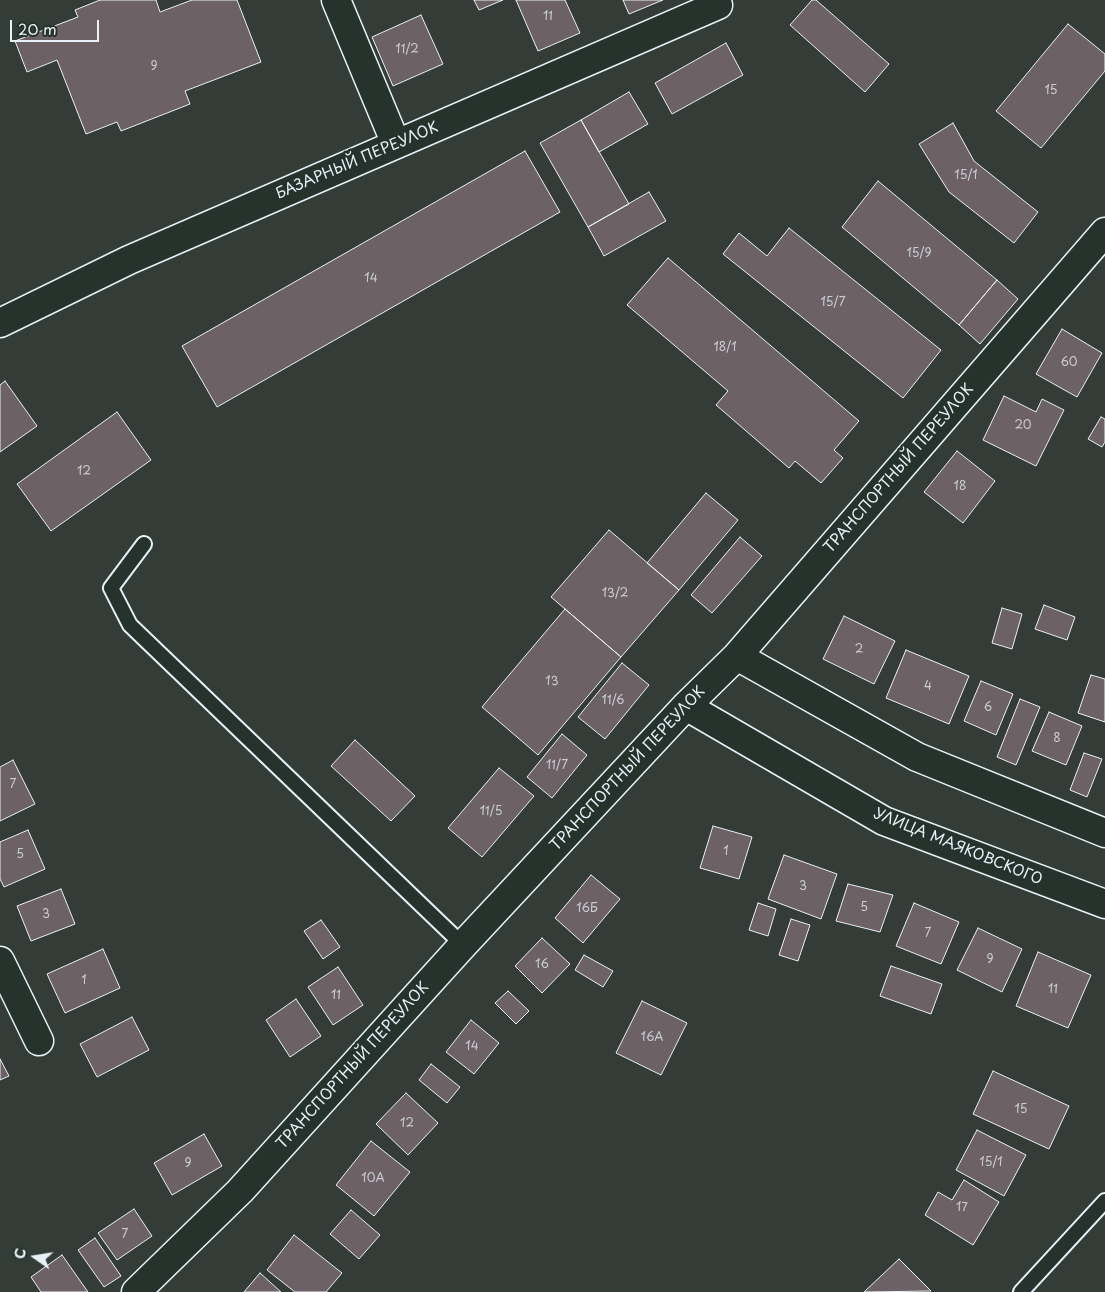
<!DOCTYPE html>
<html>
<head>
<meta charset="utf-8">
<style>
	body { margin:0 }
	#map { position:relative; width:1105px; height:1292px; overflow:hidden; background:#343c38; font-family:"Playpen Sans",sans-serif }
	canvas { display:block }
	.north { position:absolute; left:10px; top:1232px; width:50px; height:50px; -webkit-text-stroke:4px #26332d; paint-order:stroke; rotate:283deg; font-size:14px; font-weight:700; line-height:20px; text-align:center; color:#e8f1f8 }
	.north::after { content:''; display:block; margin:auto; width:18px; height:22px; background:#e8f1f8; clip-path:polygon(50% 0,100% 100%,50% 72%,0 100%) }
	.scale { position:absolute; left:10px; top:20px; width:89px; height:22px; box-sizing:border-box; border:2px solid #e8f1f8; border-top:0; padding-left:6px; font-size:15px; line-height:18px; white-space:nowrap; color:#e8f1f8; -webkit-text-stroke:4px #26332d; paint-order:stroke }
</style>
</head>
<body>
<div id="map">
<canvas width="1105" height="1292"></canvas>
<div class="north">С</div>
<div class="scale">20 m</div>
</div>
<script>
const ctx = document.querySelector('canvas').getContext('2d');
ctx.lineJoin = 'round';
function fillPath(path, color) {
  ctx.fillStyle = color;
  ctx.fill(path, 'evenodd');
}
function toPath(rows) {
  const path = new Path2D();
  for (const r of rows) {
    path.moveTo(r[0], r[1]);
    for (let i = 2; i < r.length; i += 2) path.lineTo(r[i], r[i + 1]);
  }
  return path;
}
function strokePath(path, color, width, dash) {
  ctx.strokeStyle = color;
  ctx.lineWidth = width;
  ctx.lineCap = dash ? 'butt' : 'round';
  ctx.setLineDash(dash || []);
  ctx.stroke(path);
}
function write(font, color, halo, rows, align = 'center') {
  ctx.font = font + ' "Playpen Sans",sans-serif';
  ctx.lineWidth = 5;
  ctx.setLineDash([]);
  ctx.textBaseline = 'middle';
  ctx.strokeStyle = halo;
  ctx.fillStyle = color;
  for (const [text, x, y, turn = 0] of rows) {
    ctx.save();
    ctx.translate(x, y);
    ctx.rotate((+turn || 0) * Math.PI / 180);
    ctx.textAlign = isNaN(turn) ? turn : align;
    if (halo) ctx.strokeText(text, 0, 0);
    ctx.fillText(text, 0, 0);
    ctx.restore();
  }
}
const building = toPath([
	[100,0,156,0,160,12,192,0,237,0,261,62,185,91,190,104,121,131,117,122,86,134,57,60,27,72,15,41,78,17,75,10,100,0],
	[474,0,503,0,479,10,474,0],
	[516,0,565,0,580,33,538,51,516,0],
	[623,0,663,0,629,14,623,0],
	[812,0,816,0,889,64,865,92,790,25,812,0],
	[421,15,443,64,393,86,372,37,421,15],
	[1068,24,1105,54,1105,71,1041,148,996,111,1068,24],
	[726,43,743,75,672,114,655,83,726,43],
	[629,92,648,124,599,152,581,120,629,92],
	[581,120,629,204,588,227,540,143,581,120],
	[953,123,974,161,1038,212,1014,243,949,192,919,144,953,123],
	[525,151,560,212,217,407,182,346,525,151],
	[878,181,997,280,959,325,842,227,878,181],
	[649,192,666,221,604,256,588,227,649,192],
	[789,228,941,350,903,398,723,254,739,233,767,256,789,228],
	[668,258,859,421,834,450,843,458,821,483,795,461,789,468,716,405,728,391,627,305,668,258],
	[997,280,1018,299,980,344,959,325,997,280],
	[1062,329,1102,353,1077,397,1036,374,1062,329],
	[5,381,37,426,0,452,0,385,5,381],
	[1004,396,1036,412,1042,399,1064,410,1036,466,983,440,1004,396],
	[117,412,151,460,51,531,17,484,117,412],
	[1101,417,1105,419,1105,442,1102,447,1088,439,1101,417],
	[957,451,995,481,963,523,924,492,957,451],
	[706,493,738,520,679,590,647,563,706,493],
	[609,530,679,590,621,657,551,597,609,530],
	[740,537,762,556,712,613,691,595,740,537],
	[1044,605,1075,617,1067,640,1035,629,1044,605],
	[1002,608,1022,614,1012,649,992,643,1002,608],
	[565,609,621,657,538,755,482,707,565,609],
	[844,616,895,641,874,684,823,659,844,616],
	[906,650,969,676,949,724,886,698,906,650],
	[622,663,649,685,605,739,578,717,622,663],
	[1091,675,1105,679,1105,722,1078,713,1091,675],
	[981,681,1013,694,996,735,964,721,981,681],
	[1020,699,1040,707,1016,765,997,757,1020,699],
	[1049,712,1082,726,1066,765,1032,751,1049,712],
	[562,734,587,755,552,798,527,777,562,734],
	[355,740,415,796,391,821,331,766,355,740],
	[1084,753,1102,759,1087,797,1070,790,1084,753],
	[13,760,35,804,0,821,0,767,13,760],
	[499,768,534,796,482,857,448,828,499,768],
	[713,826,752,837,739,879,700,868,713,826],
	[28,830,45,869,4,887,0,879,0,842,28,830],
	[784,855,837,874,821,919,768,899,784,855],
	[591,875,620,899,583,943,555,918,591,875],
	[848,884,893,895,880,932,836,921,848,884],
	[61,889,75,924,31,941,17,906,61,889],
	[758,903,776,909,768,936,749,930,758,903],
	[914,903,959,922,941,964,896,946,914,903],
	[791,919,810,925,798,961,779,955,791,919],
	[321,920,340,947,323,959,304,931,321,920],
	[978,928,1022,949,1002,992,957,970,978,928],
	[542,938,570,964,542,993,515,966,542,938],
	[103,949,120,988,65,1013,47,974,103,949],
	[1038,952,1091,975,1068,1028,1016,1006,1038,952],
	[584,955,613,971,603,987,575,970,584,955],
	[891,966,942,984,931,1014,880,996,891,966],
	[338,967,363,1005,333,1025,308,987,338,967],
	[508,991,529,1011,516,1024,495,1003,508,991],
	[296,999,321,1036,290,1057,266,1020,296,999],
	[642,1001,687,1023,661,1075,616,1053,642,1001],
	[132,1017,149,1050,97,1077,80,1044,132,1017],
	[471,1020,499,1043,474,1074,446,1052,471,1020],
	[0,1059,9,1076,0,1080,0,1059],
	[431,1064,460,1087,447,1103,419,1080,431,1064],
	[993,1071,1069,1106,1049,1149,973,1114,993,1071],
	[406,1093,438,1123,408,1155,376,1124,406,1093],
	[977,1130,1026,1155,1004,1196,956,1170,977,1130],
	[204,1134,222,1166,172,1195,154,1163,204,1134],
	[371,1141,410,1172,374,1216,336,1185,371,1141],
	[964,1180,999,1202,973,1245,925,1215,938,1192,952,1200,964,1180],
	[134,1209,152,1236,117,1260,98,1233,134,1209],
	[351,1210,380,1235,359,1259,330,1234,351,1210],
	[294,1235,342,1273,326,1292,295,1292,267,1270,294,1235],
	[95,1238,121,1276,104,1287,78,1250,95,1238],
	[62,1255,88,1292,41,1292,31,1277,62,1255],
	[899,1259,931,1291,864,1292,899,1259],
	[260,1273,281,1292,244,1292,260,1273]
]);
const lane = toPath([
	[144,544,111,588,130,625,463,945],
	[1021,1292,1105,1201]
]);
const street = toPath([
	[336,0,396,144],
	[0,323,129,260,718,5],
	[737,656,917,757,1105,833],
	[686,706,884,821,1105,904],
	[0,961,39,1041],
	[136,1292,240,1191,463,945,686,706,737,656,1105,232]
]);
const numberNames = [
	["11",548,17],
	["11/2",407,50],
	["9",154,67],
	["15",1051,91],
	["15/1",966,176],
	["15/9",919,254],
	["14",371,279],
	["15/7",833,303],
	["18/1",725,348],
	["60",1069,363],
	["20",1023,426],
	["12",84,472],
	["18",960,487],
	["13/2",615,594],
	["2",859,650],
	["13",552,682],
	["4",928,687],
	["11/6",613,701],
	["6",988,708],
	["8",1057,739],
	["11/7",557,766],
	["7",13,785],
	["11/5",491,812],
	["1",726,852],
	["5",20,855],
	["3",803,887],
	["5",864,908],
	["16Б",587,909],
	["3",46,915],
	["7",928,934],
	["9",990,960],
	["16",542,965],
	["1",84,981],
	["11",1053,990],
	["11",336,996],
	["16А",652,1038],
	["14",472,1047],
	["15",1021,1110],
	["12",407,1124],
	["15/1",991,1163],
	["9",188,1164],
	["10А",373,1179],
	["17",962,1208],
	["7",125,1235]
];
const streetNames = [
	["БАЗАРНЫЙ ПЕРЕУЛОК",357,161,-23],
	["ТРАНСПОРТНЫЙ ПЕРЕУЛОК",899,469,-49],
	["ТРАНСПОРТНЫЙ ПЕРЕУЛОК",628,769,-47],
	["УЛИЦА МАЯКОВСКОГО",958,847,22],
	["ТРАНСПОРТНЫЙ ПЕРЕУЛОК",353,1066,-48]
];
fillPath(building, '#6c6165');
strokePath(building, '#e8f1f8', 1);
strokePath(lane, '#e8f1f8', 18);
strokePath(street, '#e8f1f8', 31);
strokePath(lane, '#26332d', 14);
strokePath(street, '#26332d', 28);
write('12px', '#c9cdd3', null, numberNames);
write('15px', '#e8f1f8', '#26332d', streetNames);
</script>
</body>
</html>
